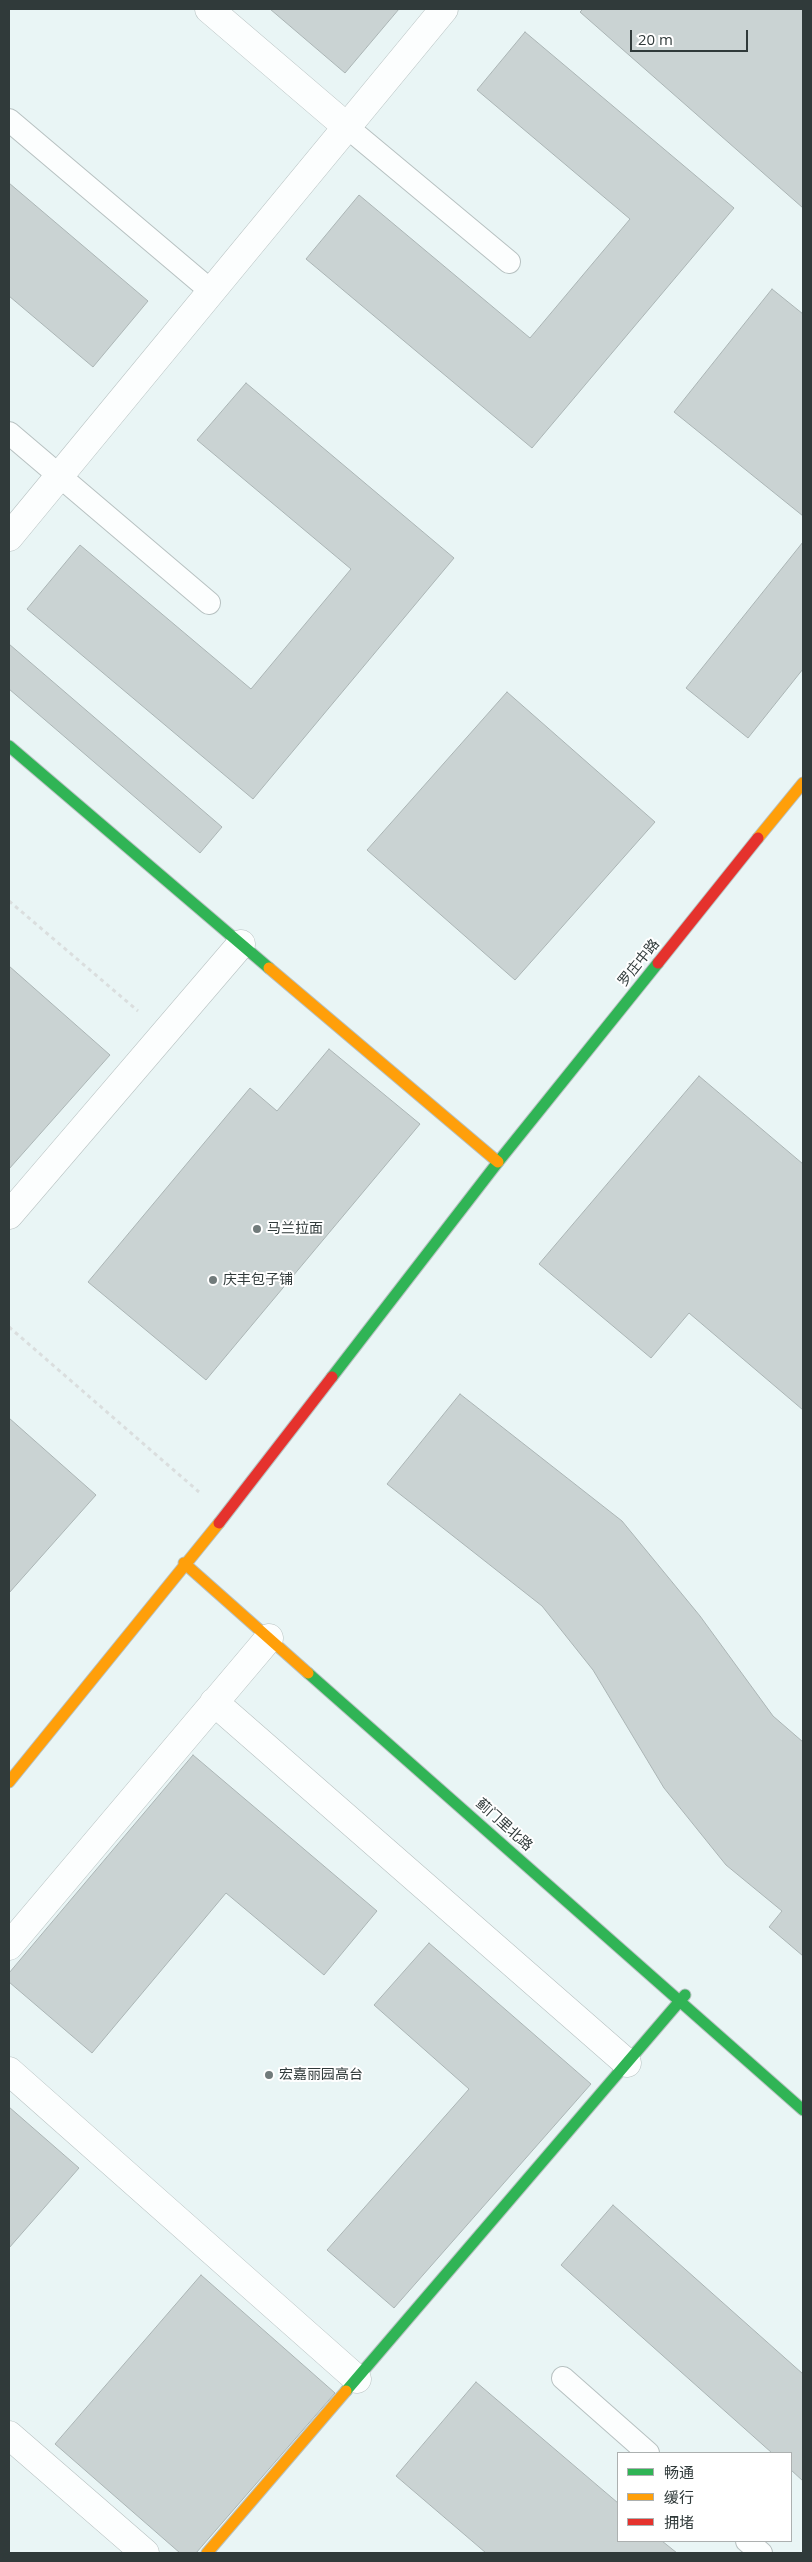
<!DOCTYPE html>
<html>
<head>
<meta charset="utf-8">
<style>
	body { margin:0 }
	#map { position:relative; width:812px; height:2562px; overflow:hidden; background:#e9f5f5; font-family:"Open Sans","Noto Sans SC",sans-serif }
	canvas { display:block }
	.frame { position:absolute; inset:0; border:10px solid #303a3a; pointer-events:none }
	.legend { position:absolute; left:617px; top:2452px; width:175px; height:90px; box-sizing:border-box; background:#fff; border:1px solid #acb0b0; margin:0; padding:6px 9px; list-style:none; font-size:15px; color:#303a3a }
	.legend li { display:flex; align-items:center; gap:10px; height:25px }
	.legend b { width:25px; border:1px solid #acb0b0 }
	.scale { position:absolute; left:630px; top:30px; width:118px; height:22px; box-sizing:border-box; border:2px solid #303a3a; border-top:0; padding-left:6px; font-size:15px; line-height:18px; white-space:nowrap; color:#303a3a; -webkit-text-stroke:4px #fff; paint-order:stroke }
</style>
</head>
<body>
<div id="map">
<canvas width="812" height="2562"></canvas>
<div class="frame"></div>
<ul class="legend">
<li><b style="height:6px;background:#30b455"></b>畅通</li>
<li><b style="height:6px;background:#ff9f0a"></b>缓行</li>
<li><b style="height:6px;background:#e5322d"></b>拥堵</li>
</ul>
<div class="scale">20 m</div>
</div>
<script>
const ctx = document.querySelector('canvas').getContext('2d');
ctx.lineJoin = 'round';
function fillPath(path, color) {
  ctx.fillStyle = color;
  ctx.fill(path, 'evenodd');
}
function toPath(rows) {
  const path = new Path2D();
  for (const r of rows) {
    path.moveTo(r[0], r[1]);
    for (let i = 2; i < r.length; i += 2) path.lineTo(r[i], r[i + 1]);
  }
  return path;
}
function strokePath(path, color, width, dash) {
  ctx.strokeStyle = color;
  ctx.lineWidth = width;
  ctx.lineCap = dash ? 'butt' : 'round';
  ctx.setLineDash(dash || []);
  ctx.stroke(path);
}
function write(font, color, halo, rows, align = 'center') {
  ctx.font = font + ' "Open Sans","Noto Sans SC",sans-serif';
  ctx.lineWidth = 4;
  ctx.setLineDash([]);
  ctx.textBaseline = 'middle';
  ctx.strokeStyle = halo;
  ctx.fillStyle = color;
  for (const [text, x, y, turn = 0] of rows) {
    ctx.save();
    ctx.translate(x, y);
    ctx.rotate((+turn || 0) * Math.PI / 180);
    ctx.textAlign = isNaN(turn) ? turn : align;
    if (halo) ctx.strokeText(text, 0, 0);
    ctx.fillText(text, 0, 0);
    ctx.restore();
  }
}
const building = toPath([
	[270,9,399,9,345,73,270,9],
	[583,9,803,9,803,208,580,12,583,9],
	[525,32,734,208,532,448,306,259,359,195,530,338,630,219,477,90,525,32],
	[9,183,148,301,93,367,9,296,9,183],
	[772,289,803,314,803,516,674,412,772,289],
	[246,383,454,558,253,799,27,609,80,545,251,689,351,569,197,440,246,383],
	[803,542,803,669,748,738,686,688,803,542],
	[9,644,222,827,200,853,9,689,9,644],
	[507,692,655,822,515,980,367,850,507,692],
	[9,966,110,1055,9,1169,9,966],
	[329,1049,420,1124,206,1380,88,1282,250,1088,277,1111,329,1049],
	[699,1076,803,1164,803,1410,689,1313,651,1358,539,1264,699,1076],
	[460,1394,622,1521,700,1616,773,1716,803,1742,803,1956,769,1927,782,1911,726,1865,664,1788,593,1670,542,1606,387,1484,460,1394],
	[9,1418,96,1495,9,1593,9,1418],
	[193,1755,377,1911,324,1975,226,1893,92,2053,9,1982,9,1973,193,1755],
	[429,1943,591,2084,394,2308,327,2250,469,2089,374,2005,429,1943],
	[9,2107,79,2168,9,2248,9,2107],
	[613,2205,803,2374,803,2481,791,2470,791,2453,772,2453,561,2265,613,2205],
	[201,2275,335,2393,196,2553,180,2553,55,2444,201,2275],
	[476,2382,618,2503,618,2541,662,2541,677,2553,486,2553,396,2476,476,2382]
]);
const path = toPath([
	[9,901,138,1011],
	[9,1327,199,1492]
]);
const lane = toPath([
	[9,120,211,291],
	[347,127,509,262],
	[9,433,209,603],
	[563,2378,648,2453],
	[747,2541,761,2553]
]);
const street = toPath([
	[209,9,347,127],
	[9,537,444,9],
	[9,1215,241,944],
	[214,1702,627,2063],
	[9,1946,269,1638],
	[9,2071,357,2379],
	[9,2435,145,2553]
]);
const fast = toPath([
	[9,746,269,968],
	[332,1377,498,1162,658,963],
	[308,1673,803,2110],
	[346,2391,685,1995]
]);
const slow = toPath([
	[758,838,803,783],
	[269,968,498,1162],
	[184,1563,308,1673],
	[9,1782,219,1523],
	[207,2553,346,2391]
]);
const jam = toPath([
	[658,963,758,838],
	[219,1523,332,1377]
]);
const markers = [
	[257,1229,5,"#717b7b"],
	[213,1280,5,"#717b7b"],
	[269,2075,5,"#717b7b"]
];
const streetNames = [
	["罗庄中路",639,963,-51],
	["蓟门里北路",504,1825,42]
];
const poiNames = [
	["马兰拉面",267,1229],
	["庆丰包子铺",223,1280],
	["宏嘉丽园高台",279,2075]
];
fillPath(building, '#cad3d3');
strokePath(building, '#abb5b5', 1);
strokePath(lane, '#b7c1c1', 24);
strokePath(street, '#b7c1c1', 29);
strokePath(fast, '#b7c1c1', 13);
strokePath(slow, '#b7c1c1', 13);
strokePath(jam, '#b7c1c1', 13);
strokePath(path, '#dadede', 3, [4, 4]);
strokePath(lane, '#fcfefe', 22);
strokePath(street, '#fcfefe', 28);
strokePath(fast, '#30b455', 11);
strokePath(slow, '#ff9f0a', 11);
strokePath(jam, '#e5322d', 11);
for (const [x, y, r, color] of markers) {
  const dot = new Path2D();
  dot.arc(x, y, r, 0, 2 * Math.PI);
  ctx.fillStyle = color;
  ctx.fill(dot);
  strokePath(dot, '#fff', 2);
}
write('14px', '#303a3a', '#fff', streetNames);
write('14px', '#303a3a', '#fff', poiNames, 'left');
</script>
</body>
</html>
